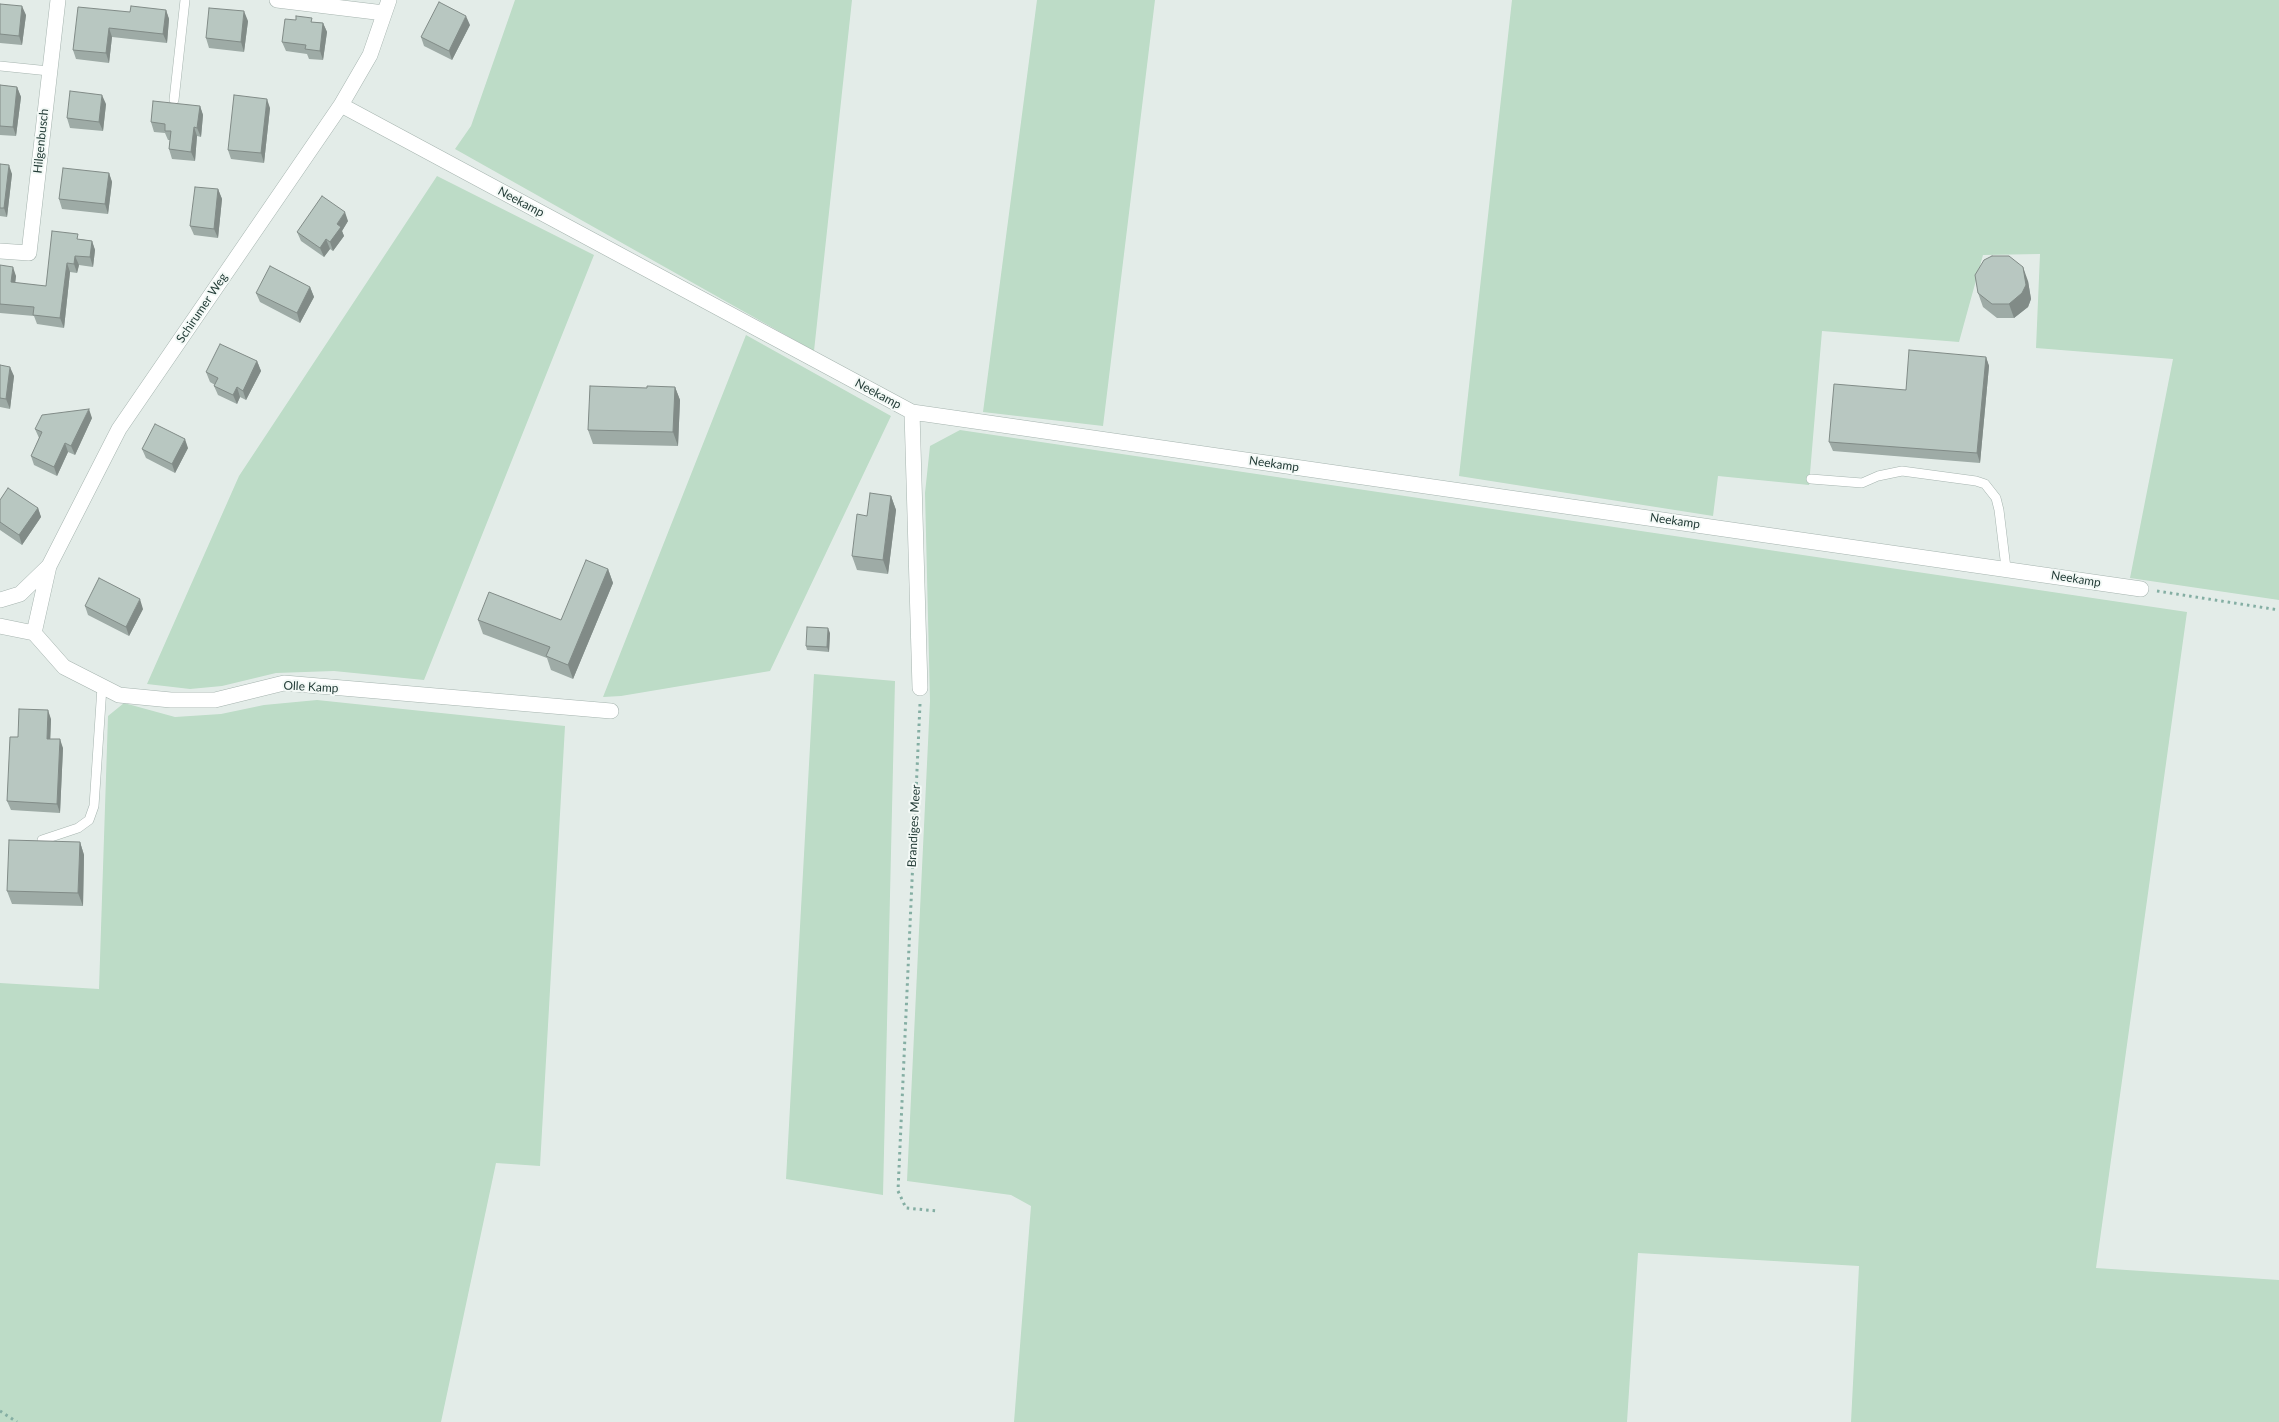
<!DOCTYPE html>
<html>
<head>
<meta charset="utf-8">
<style>
	body { margin:0 }
	canvas { display:block; background:#e3ece8 }
</style>
</head>
<body>
<canvas width="2279" height="1422"></canvas>
<script>
const ctx = document.querySelector('canvas').getContext('2d');
ctx.lineJoin = 'round';
function fillPath(path, color) {
  ctx.fillStyle = color;
  ctx.fill(path, 'evenodd');
}
function toPath(rows) {
  const path = new Path2D();
  for (const r of rows) {
    path.moveTo(r[0], r[1]);
    for (let i = 2; i < r.length; i += 2) path.lineTo(r[i], r[i + 1]);
  }
  return path;
}
function strokePath(path, color, width, dash) {
  ctx.strokeStyle = color;
  ctx.lineWidth = width;
  ctx.lineCap = dash ? 'butt' : 'round';
  ctx.setLineDash(dash || []);
  ctx.stroke(path);
}
function write(font, color, halo, rows, align = 'center') {
  ctx.font = font + ' Lato,sans-serif';
  ctx.lineWidth = 4;
  ctx.setLineDash([]);
  ctx.textBaseline = 'middle';
  ctx.strokeStyle = halo;
  ctx.fillStyle = color;
  for (const [text, x, y, turn = 0] of rows) {
    ctx.save();
    ctx.translate(x, y);
    ctx.rotate((+turn || 0) * Math.PI / 180);
    ctx.textAlign = isNaN(turn) ? turn : align;
    if (halo) ctx.strokeText(text, 0, 0);
    ctx.fillText(text, 0, 0);
    ctx.restore();
  }
}
const green = toPath([
	[515,0,852,0,814,351,455,149,471,126],
	[1037,0,1155,0,1103,426,983,412],
	[1512,0,2279,0,2279,600,2130,578,2173,359,2036,348,2040,254,1983,255,1959,342,1822,331,1809,485,1718,476,1713,516,1459,476],
	[437,176,594,255,424,680,334,671,276,673,222,686,190,689,147,684,239,476],
	[746,335,891,416,770,671,621,696,603,697],
	[960,430,2187,612,2096,1268,2279,1280,2279,1422,1851,1422,1859,1266,1638,1253,1627,1422,1014,1422,1031,1206,1011,1195,907,1181,930,701,925,493,930,446],
	[814,674,895,681,883,1195,786,1179],
	[317,700,565,726,540,1166,496,1163,441,1422,0,1422,0,983,99,989,108,716,124,703,175,717,221,714,264,705]
]);
const path = toPath([
	[2157,591,2279,610],
	[920,704,898,1191,906,1208,937,1211],
	[0,1411,17,1422]
]);
const service = toPath([
	[0,66,49,71],
	[174,100,185,0],
	[1811,479,1862,483,1878,476,1902,471,1976,481,1985,484,1996,498,1999,510,2006,568],
	[42,840,78,828,89,820,94,806,102,687]
]);
const minor = toPath([
	[277,0,384,13],
	[341,105,912,412,2141,589],
	[0,251,29,253,58,0],
	[912,412,920,688],
	[0,600,20,594,49,566,119,429,341,105,370,55,389,0],
	[0,626,34,633,64,667,119,695,171,700,215,700,284,683,611,711],
	[34,633,49,566]
]);
const wall = toPath([
	[0,4,26,15,22,45,0,43],
	[166,10,169,19,167,43,112,37,109,63,76,59,73,50,130,12],
	[248,21,244,52,209,48,206,38],
	[313,22,323,23,327,32,323,60,309,59,307,54,286,51,282,42],
	[470,25,452,60,424,46,421,37],
	[0,85,17,87,21,97,16,136,0,135],
	[106,104,103,131,70,128,67,118],
	[200,106,203,115,201,137,197,136,195,161,172,159,169,149,170,140,168,140,165,133,154,132,151,122],
	[270,108,264,163,231,159,228,150],
	[0,164,12,174,7,217,0,216],
	[109,173,112,182,108,214,62,209,59,199],
	[218,189,222,199,218,238,194,235,190,226],
	[348,221,342,231,344,236,333,251,330,249,324,257,301,241,297,232],
	[80,239,92,241,95,250,93,267,79,265,77,273,70,272,64,328,37,324,34,316,0,313,0,265,16,276,15,283,46,286],
	[2028,281,2031,299,2028,307,2014,318,1997,318,1983,307,1978,293],
	[310,287,314,297,300,323,260,302,256,293],
	[1986,357,1989,366,1980,463,1833,451,1829,442,1906,390],
	[257,361,261,371,246,400,240,397,237,404,218,395,214,386,215,385,210,382,206,372],
	[0,365,14,376,10,409,0,407],
	[675,387,680,400,678,446,593,444,588,430,647,388],
	[92,418,75,455,68,452,57,476,34,465,31,456,39,438,35,429],
	[188,448,175,473,146,458,142,449],
	[891,496,896,510,888,574,857,570,852,556,867,516],
	[0,500,38,508,41,517,22,545,0,530],
	[608,569,613,583,573,679,551,670,547,658,483,634,478,620,561,620],
	[85,606,143,609,129,636,88,615],
	[830,633,829,652,807,650,806,646],
	[51,719,50,739,63,748,60,813,11,810,7,801,18,737],
	[80,842,84,855,83,906,12,904,7,891]
]);
const shadedWall = toPath([
	[22,6,26,15,22,45,19,36],
	[166,10,169,19,167,43,163,34],
	[244,11,248,21,244,52,241,42],
	[466,16,470,25,452,60,449,51],
	[323,23,327,32,323,60,320,51],
	[109,28,112,37,109,63,106,53],
	[17,87,21,97,16,136,13,127],
	[102,95,106,104,103,131,99,122],
	[267,99,270,108,264,163,261,153],
	[200,106,203,115,201,137,197,128],
	[194,127,197,136,195,161,191,152],
	[9,165,12,174,7,217,4,208],
	[109,173,112,182,108,214,105,204],
	[218,189,222,199,218,238,214,229],
	[345,212,348,221,342,231,344,236,333,251,330,242,337,224],
	[326,239,330,249,324,257,320,248],
	[92,241,95,250,93,267,90,257],
	[75,256,79,265,77,273,74,264],
	[67,263,70,272,64,328,60,318],
	[13,267,16,276,14,292,11,282],
	[2023,267,2028,281,2031,299,2028,307,2014,318,2009,304],
	[310,287,314,297,300,323,297,313],
	[1986,357,1989,366,1980,463,1977,453],
	[257,361,261,371,246,400,243,391],
	[10,367,14,376,10,409,6,399],
	[237,387,240,397,237,404,233,395],
	[675,387,680,400,678,446,673,432],
	[89,409,92,418,75,455,71,446],
	[185,439,188,448,175,473,172,464],
	[65,443,68,452,57,476,54,467],
	[891,496,896,510,888,574,883,560],
	[38,508,41,517,22,545,19,535],
	[608,569,613,583,573,679,568,665],
	[140,599,143,609,129,636,126,627],
	[828,628,830,633,829,652,827,647],
	[48,710,51,719,50,748,47,739],
	[60,739,63,748,60,813,57,804],
	[80,842,84,855,83,906,78,893]
]);
const building = toPath([
	[439,2,466,16,449,51,421,37,439,2],
	[0,4,22,6,19,36,0,34,0,4],
	[131,6,166,10,163,34,109,28,106,53,73,50,78,7,130,12,131,6],
	[209,8,244,11,241,42,206,38,209,8],
	[296,16,312,18,311,22,323,23,320,51,305,49,306,45,282,42,285,19,296,20,296,16],
	[0,85,17,87,13,127,0,126,0,85],
	[70,91,102,95,99,122,67,118,70,91],
	[234,95,267,99,261,153,228,150,234,95],
	[153,101,200,106,197,128,194,127,191,152,169,149,171,131,165,131,165,124,151,122,153,101],
	[0,164,9,165,4,208,0,208,0,164],
	[63,168,109,173,105,204,59,199,63,168],
	[195,187,218,189,214,229,190,226,195,187],
	[322,196,345,212,337,224,341,227,330,242,326,239,320,248,297,232,322,196],
	[52,231,78,234,77,239,92,241,90,257,75,256,74,264,67,263,60,318,33,315,34,307,0,304,0,265,13,267,11,282,46,286,52,231],
	[1992,256,2009,256,2023,267,2026,285,2022,293,2009,304,1992,304,1978,293,1975,275,1984,260,1992,256],
	[270,266,310,287,297,313,256,293,270,266],
	[220,344,257,361,243,391,237,387,233,395,214,386,218,378,206,372,220,344],
	[1909,350,1986,357,1977,453,1829,442,1834,384,1906,390,1909,350],
	[0,365,10,367,6,399,0,398,0,365],
	[590,386,647,388,647,386,675,387,673,432,588,430,590,386],
	[89,409,71,446,65,443,54,467,31,456,42,432,35,429,42,415,89,409],
	[155,424,185,439,172,464,142,449,155,424],
	[8,488,38,508,19,535,0,522,0,500,8,488],
	[870,493,891,496,883,560,852,556,857,514,867,516,870,493],
	[586,560,608,569,568,665,546,656,550,647,478,620,489,592,561,620,586,560],
	[99,578,140,599,126,627,85,606,99,578],
	[807,627,828,628,827,647,806,646,807,627],
	[19,709,48,710,47,739,60,739,57,804,7,801,10,737,18,737,19,709],
	[9,840,80,842,78,893,7,891,9,840]
]);
const streetNames = [
	["Hilgenbusch",41,141,-84],
	["Neekamp",521,202,28],
	["Schirumer Weg",202,308,-56],
	["Neekamp",878,394,28],
	["Neekamp",1274,464,8],
	["Neekamp",1675,521,8],
	["Neekamp",2076,579,9],
	["Olle Kamp",311,687,3],
	["Brandiges Meer",914,826,-87]
];
fillPath(green, '#bddcc7');
strokePath(service, '#a6b4af', 10);
strokePath(minor, '#a6b4af', 16);
strokePath(path, '#84aea3', 3, [2.5, 4]);
strokePath(service, '#fff', 9);
strokePath(minor, '#fff', 15);
fillPath(wall, '#9eaba6');
fillPath(shadedWall, '#818b87');
fillPath(building, '#b8c7c1');
strokePath(building, '#818b87', 1);
write('12px', '#233c37', '#f3f9f6', streetNames);
</script>
</body>
</html>
